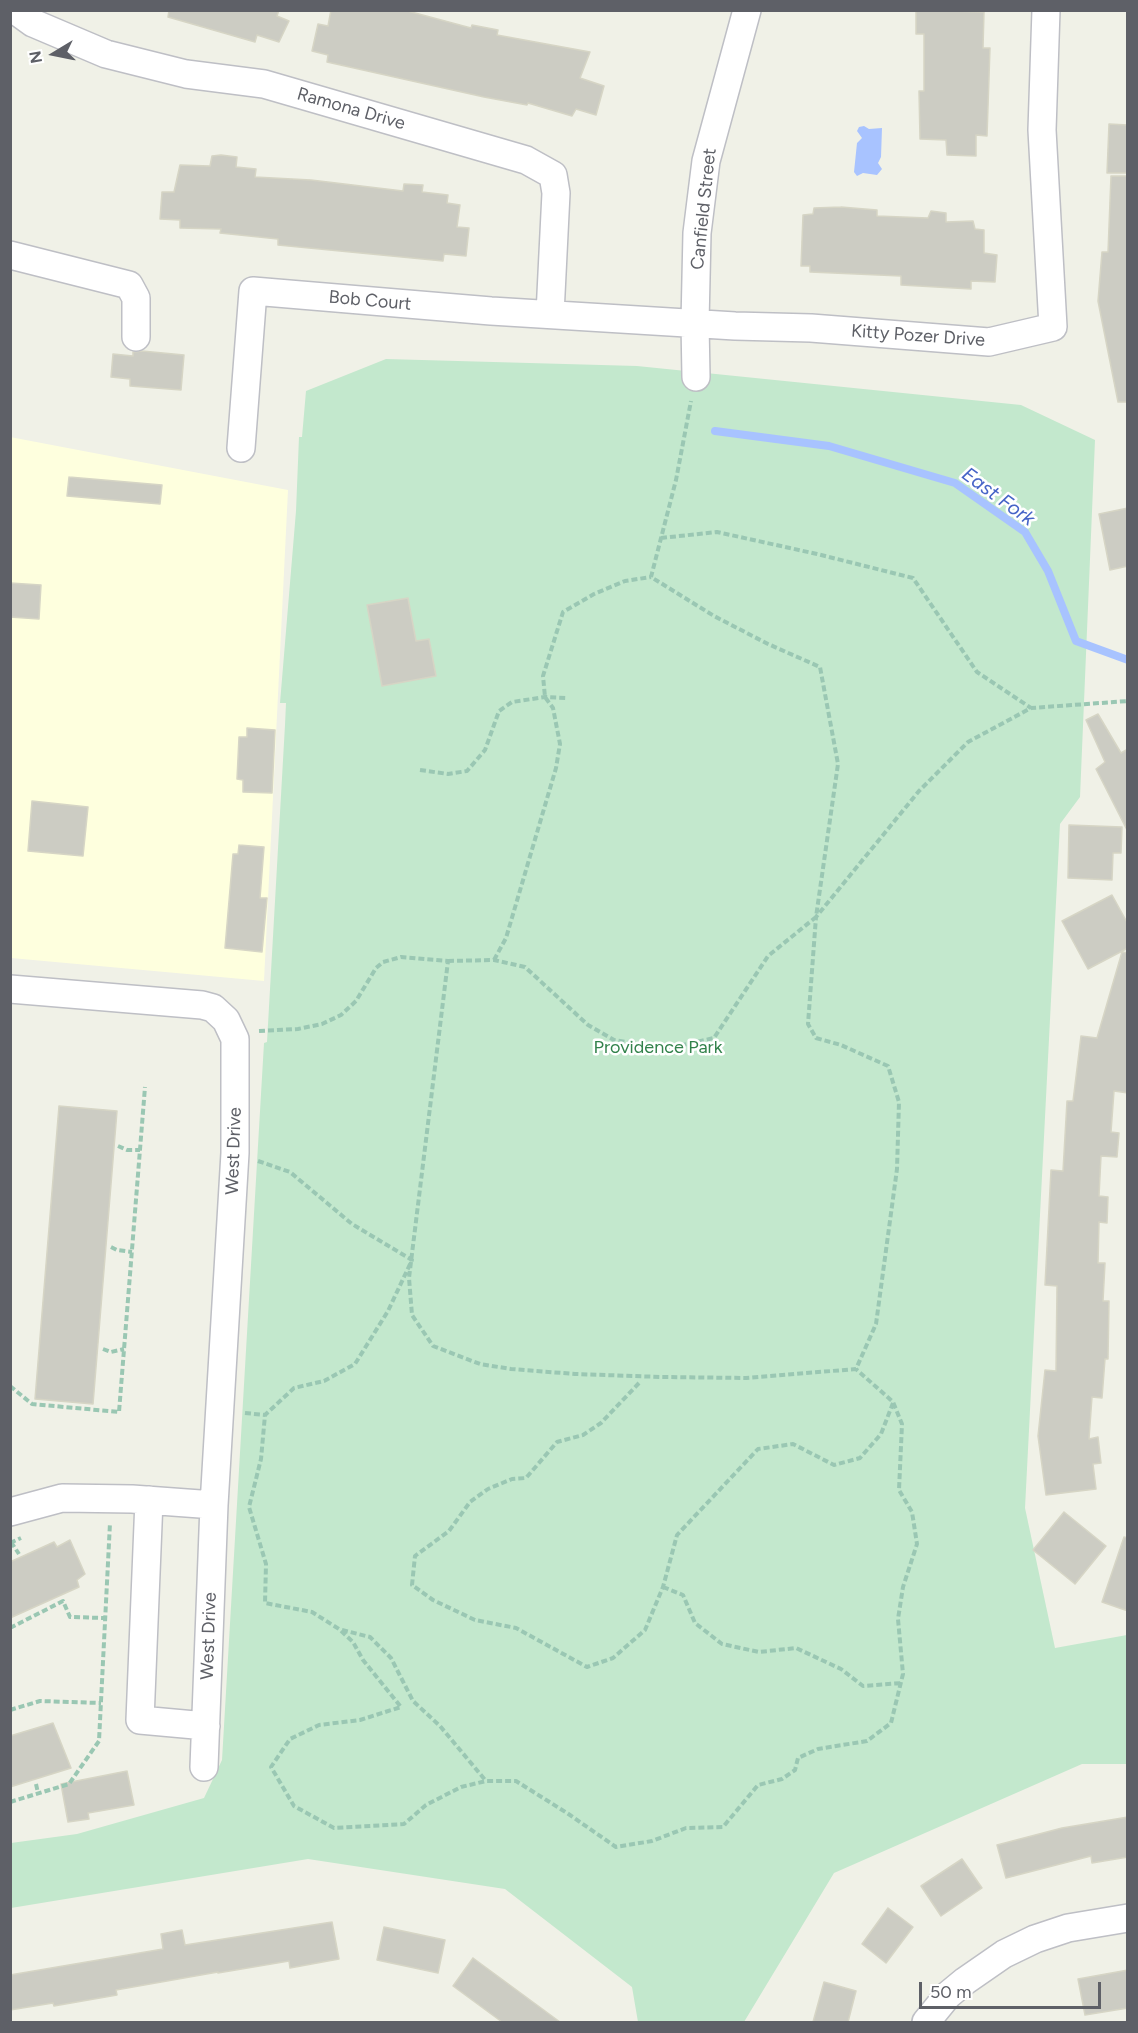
<!DOCTYPE html>
<html>
<head>
<meta charset="utf-8">
<style>
	body { margin:0 }
	#map { position:relative; width:1138px; height:2033px; overflow:hidden; background:#f0f1e7; font-family:Figtree,sans-serif }
	canvas { display:block }
	.frame { position:absolute; inset:0; border:12px solid #5e6067; pointer-events:none }
	.north { position:absolute; left:24px; top:24px; width:60px; height:60px; -webkit-text-stroke:4px #fff; paint-order:stroke; rotate:260deg; font-size:16px; font-weight:700; line-height:24px; text-align:center; color:#5e6067 }
	.north::after { content:''; display:block; margin:auto; width:21px; height:27px; background:#5e6067; clip-path:polygon(50% 0,100% 100%,50% 72%,0 100%) }
	.scale { position:absolute; left:919px; top:1982px; width:182px; height:27px; box-sizing:border-box; border:3px solid #5e6067; border-top:0; padding-left:8px; font-size:18px; line-height:21px; white-space:nowrap; color:#5e6067; -webkit-text-stroke:4px #fff; paint-order:stroke }
</style>
</head>
<body>
<div id="map">
<canvas width="1138" height="2033"></canvas>
<div class="frame"></div>
<div class="north">N</div>
<div class="scale">50 m</div>
</div>
<script>
const ctx = document.querySelector('canvas').getContext('2d');
ctx.lineJoin = 'round';
function fillPath(path, color) {
  ctx.fillStyle = color;
  ctx.fill(path, 'evenodd');
}
function toPath(rows) {
  const path = new Path2D();
  for (const r of rows) {
    path.moveTo(r[0], r[1]);
    for (let i = 2; i < r.length; i += 2) path.lineTo(r[i], r[i + 1]);
  }
  return path;
}
function strokePath(path, color, width, dash) {
  ctx.strokeStyle = color;
  ctx.lineWidth = width;
  ctx.lineCap = dash ? 'butt' : 'round';
  ctx.setLineDash(dash || []);
  ctx.stroke(path);
}
function write(font, color, halo, rows, align = 'center') {
  ctx.font = font + ' Figtree,sans-serif';
  ctx.lineWidth = 5;
  ctx.setLineDash([]);
  ctx.textBaseline = 'middle';
  ctx.strokeStyle = halo;
  ctx.fillStyle = color;
  for (const [text, x, y, turn = 0] of rows) {
    ctx.save();
    ctx.translate(x, y);
    ctx.rotate((+turn || 0) * Math.PI / 180);
    ctx.textAlign = isNaN(turn) ? turn : align;
    if (halo) ctx.strokeText(text, 0, 0);
    ctx.fillText(text, 0, 0);
    ctx.restore();
  }
}
const commercial = toPath([
	[10,437,288,490,264,981,11,958]
]);
const green = toPath([
	[386,359,637,366,1021,405,1095,440,1080,797,1060,824,1025,1508,1055,1648,1127,1635,1127,1764,1082,1764,834,1873,744,2022,638,2022,632,1987,505,1889,308,1859,11,1908,11,1843,77,1834,204,1798,222,1760,264,1043,267,1042,285,725,286,703,280,703,296,511,299,437,302,437,306,391]
]);
const water = toPath([
	[864,126,869,129,882,128,881,157,878,163,882,169,877,175,863,173,857,176,854,172,857,143,862,138,857,131,859,127]
]);
const stream = toPath([
	[715,431,829,446,955,483,1025,532,1048,571,1076,641,1128,660]
]);
const building = toPath([
	[169,10,279,10,277,16,289,21,279,42,257,35,255,42,168,17,169,10],
	[331,10,404,10,471,28,472,25,498,30,497,35,590,52,580,78,604,86,596,115,576,109,572,116,528,103,527,105,484,97,327,62,328,55,312,51,318,24,328,26,331,10],
	[916,10,984,12,983,48,990,48,987,136,976,135,976,156,947,155,946,140,920,139,919,91,924,91,924,34,916,34,916,10],
	[1109,124,1128,125,1128,173,1107,173,1109,124],
	[221,155,237,157,236,167,256,169,255,177,311,180,403,191,404,184,423,185,422,192,448,195,447,203,460,205,457,227,469,228,466,256,444,254,443,261,278,245,278,239,220,233,221,229,180,228,180,220,160,219,162,192,174,192,180,165,210,166,212,156,221,155],
	[1111,176,1128,176,1128,402,1118,402,1098,301,1102,252,1108,252,1111,176],
	[841,207,877,210,877,216,928,218,931,211,946,213,946,222,973,221,975,229,984,230,984,253,997,255,995,282,971,281,971,289,901,285,901,276,810,272,810,266,801,266,803,215,813,214,814,208,841,207],
	[142,351,184,355,181,390,130,386,130,379,111,377,113,354,133,356,133,352,142,351],
	[69,477,162,485,160,504,67,496,69,477],
	[1128,508,1128,566,1110,570,1099,514,1128,508],
	[10,583,41,585,39,619,10,617,10,583],
	[408,598,416,641,429,639,436,676,382,686,367,605,408,598],
	[1098,714,1121,753,1128,749,1128,832,1096,769,1105,762,1086,720,1098,714],
	[247,728,275,730,272,793,243,792,243,780,237,779,239,737,247,737,247,728],
	[32,801,88,807,83,856,28,851,32,801],
	[1069,825,1122,827,1121,853,1113,853,1112,880,1068,878,1069,825],
	[239,845,264,847,260,898,267,898,262,952,225,948,233,854,238,854,239,845],
	[1112,895,1128,924,1128,948,1088,969,1062,921,1112,895],
	[1122,952,1128,953,1128,1093,1114,1091,1111,1132,1119,1133,1117,1157,1101,1156,1099,1196,1108,1197,1107,1223,1099,1222,1098,1263,1105,1263,1103,1301,1109,1301,1108,1359,1105,1359,1102,1398,1092,1397,1089,1439,1098,1437,1101,1463,1093,1464,1096,1489,1046,1495,1038,1436,1045,1370,1056,1371,1057,1286,1045,1285,1051,1170,1063,1171,1067,1101,1073,1101,1081,1036,1097,1038,1122,952],
	[59,1106,117,1111,93,1404,35,1399,59,1106],
	[1064,1512,1106,1546,1075,1584,1033,1550,1064,1512],
	[1124,1537,1128,1538,1128,1611,1102,1602,1124,1537],
	[70,1540,85,1574,77,1580,79,1587,10,1618,10,1562,54,1542,57,1547,70,1540],
	[53,1723,71,1768,10,1787,10,1736,53,1723],
	[127,1771,134,1805,88,1813,89,1819,68,1822,61,1784,127,1771],
	[1128,1817,1128,1857,1092,1863,1091,1856,1006,1878,997,1845,1062,1828,1128,1817],
	[962,1859,982,1888,941,1916,921,1886,962,1859],
	[888,1908,913,1927,886,1963,862,1944,888,1908],
	[332,1922,339,1959,290,1968,289,1961,218,1973,218,1972,116,1990,117,1995,54,2006,53,2003,10,2010,10,1975,163,1949,161,1934,182,1930,185,1945,332,1922],
	[384,1927,445,1940,438,1973,377,1960,384,1927],
	[473,1958,560,2022,502,2022,453,1986,473,1958],
	[1128,1970,1128,2008,1085,2015,1078,1979,1128,1970],
	[824,1982,856,1991,848,2022,813,2022,824,1982]
]);
const path = toPath([
	[661,538,717,532,817,554,913,578,977,672,1031,708],
	[420,770,448,774,467,771,485,750,499,711,512,702,545,697,567,698],
	[494,960,506,938,556,768,560,744,553,708,545,697,543,676,563,612,594,594,625,581,651,577],
	[448,961,494,960,525,967,588,1025,614,1040,665,1049,714,1038,768,956,816,917,838,764,820,667,768,644,714,616,651,577,676,480,691,401],
	[259,1031,298,1029,322,1024,341,1015,356,1001,376,968,383,962,401,957,448,961,409,1278,412,1315,433,1346,480,1364,511,1369,575,1374,662,1377,746,1378,856,1369,876,1324,897,1169,899,1102,888,1066,841,1045,816,1038,808,1024,816,917,919,791,968,742,1031,708,1128,701],
	[118,1146,127,1150,140,1150],
	[258,1161,290,1172,352,1224,412,1260,388,1311,355,1364,324,1381,294,1388,265,1415,261,1459,249,1507,266,1564,265,1603,312,1612,339,1629,353,1642,363,1660,401,1707,360,1720,319,1725,290,1739,271,1767,294,1806,334,1828,404,1824,426,1805,461,1787,486,1781,516,1781,567,1813,616,1847,652,1841,686,1828,723,1827,758,1785,782,1779,795,1770,798,1758,818,1749,867,1741,891,1723,903,1674,898,1619,903,1587,917,1544,912,1512,899,1490,902,1424,893,1402,856,1369],
	[111,1247,117,1250,132,1252],
	[103,1349,111,1352,124,1349],
	[639,1383,601,1423,583,1435,557,1442,526,1478,512,1479,488,1489,470,1502,449,1531,415,1556,412,1585,433,1600,475,1620,516,1628,587,1667,613,1658,645,1630,663,1587,677,1535,758,1449,793,1444,834,1465,860,1458,881,1434,893,1403],
	[10,1386,32,1404,119,1412,145,1087],
	[245,1413,265,1415],
	[11,1542,19,1554],
	[10,1543,21,1538],
	[663,1587,683,1595,695,1623,722,1644,759,1652,796,1648,841,1669,863,1686,902,1683],
	[10,1628,63,1601,70,1617,105,1618],
	[342,1630,370,1637,391,1658,413,1701,440,1726,486,1781],
	[10,1710,40,1701,101,1703],
	[36,1784,38,1793],
	[10,1802,69,1784,99,1741,110,1523]
]);
const minor = toPath([
	[15,10,33,23,106,54,186,74,264,84,526,160,553,175,556,193,550,314],
	[10,255,129,285,136,298,136,337],
	[696,377,695,323,697,233,706,161,747,10],
	[241,448,253,291,491,311,735,326,811,328,989,342,1053,327,1042,130,1046,10],
	[10,989,202,1005,213,1008,226,1020,235,1039,235,1153,214,1505,204,1767],
	[149,1500,140,1720,206,1726],
	[10,1512,62,1498,132,1499,214,1505],
	[926,2022,948,1995,965,1981,1004,1954,1035,1939,1068,1928,1128,1918]
]);
const streetNames = [
	["Ramona Drive",351,109,16],
	["Canfield Street",704,209,-84],
	["Bob Court",370,301,5],
	["Kitty Pozer Drive",918,336,4],
	["West Drive",234,1151,-88],
	["West Drive",209,1636,-88]
];
const parkNames = [
	["Providence Park",658,1048]
];
const waterNames = [
	["East Fork",998,497,36]
];
fillPath(commercial, '#feffde');
fillPath(green, '#c3e8cd');
fillPath(water, '#a8c3ff');
strokePath(stream, '#a8c3ff', 8);
fillPath(building, '#ccccc3');
strokePath(building, '#d6d5c5', 1.5);
strokePath(minor, '#bebfc5', 30);
strokePath(path, '#9ac7b3', 4, [6, 3]);
strokePath(minor, '#fff', 27);
write('18px', '#5e6067', '#fff', streetNames);
write('18px', '#32824b', '#fff', parkNames);
write('italic 20px', '#4664c7', '#fff', waterNames);
</script>
</body>
</html>
